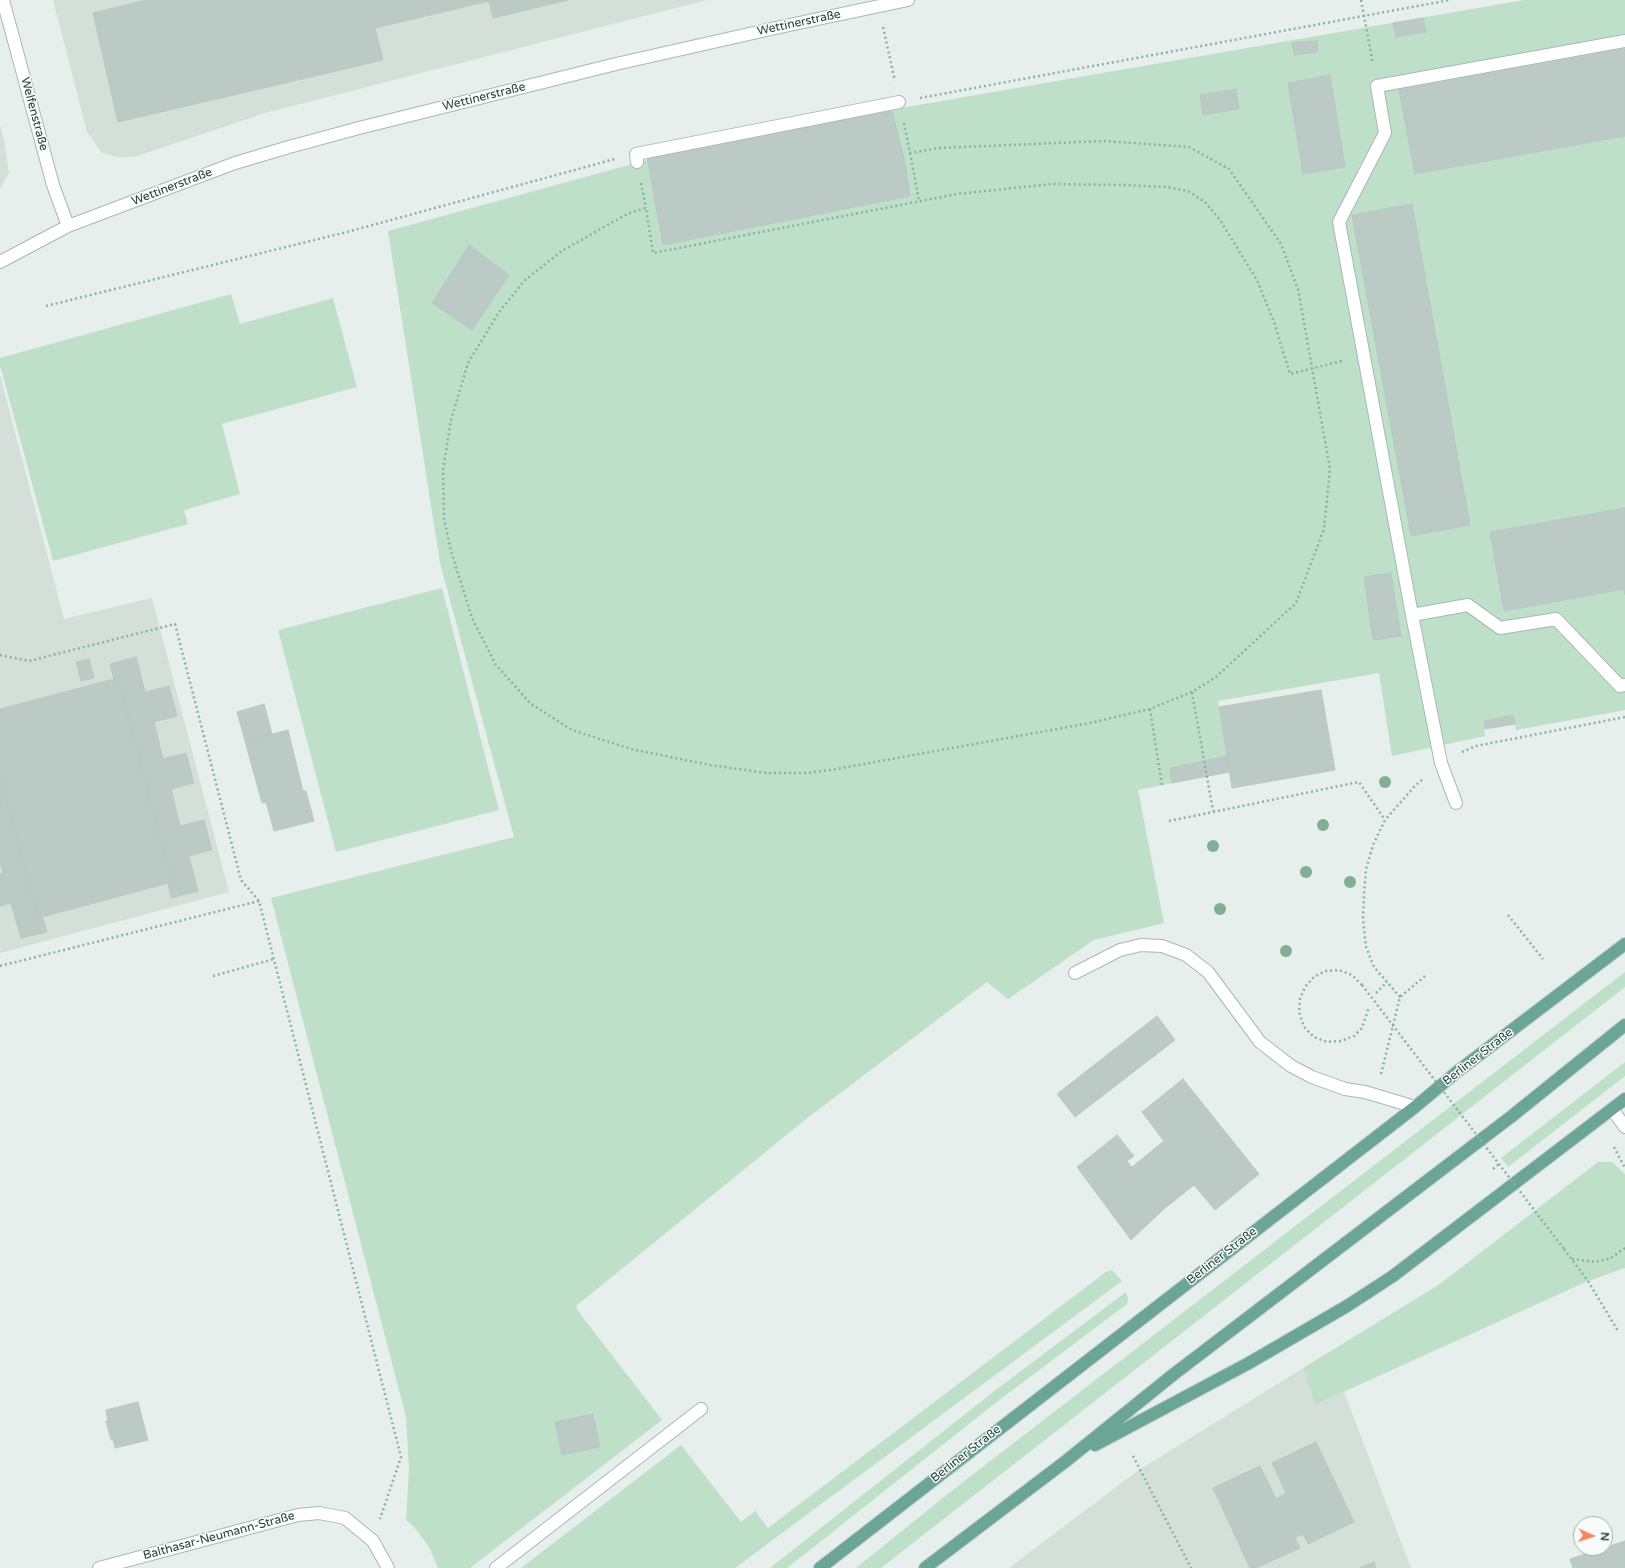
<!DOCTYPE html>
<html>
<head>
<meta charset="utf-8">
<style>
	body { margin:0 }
	#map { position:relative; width:1625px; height:1568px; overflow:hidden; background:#e6efeb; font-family:"Varela Round",sans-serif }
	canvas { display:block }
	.north { position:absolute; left:1573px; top:1516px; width:40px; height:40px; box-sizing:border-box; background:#f7fbf9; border:1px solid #a3b1ad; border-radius:50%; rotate:93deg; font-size:11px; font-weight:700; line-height:16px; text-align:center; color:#24423a }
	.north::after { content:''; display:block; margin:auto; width:14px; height:18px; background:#f4845f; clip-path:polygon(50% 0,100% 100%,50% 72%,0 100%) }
</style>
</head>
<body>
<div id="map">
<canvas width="1625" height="1568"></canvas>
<div class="north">N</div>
</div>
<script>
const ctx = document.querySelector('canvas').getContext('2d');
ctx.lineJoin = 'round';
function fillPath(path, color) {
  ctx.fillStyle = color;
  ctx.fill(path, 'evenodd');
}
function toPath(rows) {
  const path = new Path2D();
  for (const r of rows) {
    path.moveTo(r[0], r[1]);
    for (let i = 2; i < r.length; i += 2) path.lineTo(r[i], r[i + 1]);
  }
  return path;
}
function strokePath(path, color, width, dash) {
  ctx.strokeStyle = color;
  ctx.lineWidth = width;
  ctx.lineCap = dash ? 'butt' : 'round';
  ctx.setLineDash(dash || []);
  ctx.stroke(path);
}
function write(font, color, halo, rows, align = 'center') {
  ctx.font = font + ' "Varela Round",sans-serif';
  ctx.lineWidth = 3;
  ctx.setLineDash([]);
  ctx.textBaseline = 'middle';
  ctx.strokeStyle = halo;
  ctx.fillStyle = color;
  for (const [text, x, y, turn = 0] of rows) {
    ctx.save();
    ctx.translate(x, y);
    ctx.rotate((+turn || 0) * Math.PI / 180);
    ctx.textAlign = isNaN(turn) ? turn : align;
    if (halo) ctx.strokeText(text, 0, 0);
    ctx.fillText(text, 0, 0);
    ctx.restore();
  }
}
const built = toPath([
	[53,0,707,0,265,113,134,157,117,157,102,153,87,132],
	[0,125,4,140,9,173,0,189],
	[0,375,64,619,152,598,229,892,0,953],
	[1303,1368,1315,1405,1344,1392,1411,1568,1009,1568,1136,1472]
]);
const green = toPath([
	[1524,0,1625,0,1625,710,1516,730,1513,715,1484,721,1485,736,1392,756,1379,673,1218,701,1229,772,1138,790,1164,923,1094,940,1008,999,987,982,806,1119,576,1306,578,1311,662,1420,470,1568,438,1568,429,1547,414,1527,406,1520,409,1470,406,1417,271,898,514,837,440,563,388,231,647,160,647,157,901,108],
	[231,294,240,324,333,298,357,387,222,424,240,494,184,510,188,524,53,561,0,365,0,358],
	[442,588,499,810,336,852,278,630],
	[1625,972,1625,987,881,1568,856,1568,954,1489],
	[1625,1062,1625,1076,1508,1167,1501,1158],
	[1598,1162,1612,1162,1625,1174,1625,1268,1588,1281,1315,1405,1303,1368,1440,1284],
	[1112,1270,1122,1281,735,1568,521,1568,681,1445,741,1522,755,1511,768,1528,1106,1272],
	[1126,1292,1128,1298,1127,1304,998,1401,787,1568,770,1568,997,1389]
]);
const building = toPath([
	[146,0,568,0,493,18,489,1,375,28,383,60,118,122,93,13,146,0],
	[1423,18,1426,32,1396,37,1393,23,1423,18],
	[1317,41,1318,52,1294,55,1292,43,1317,41],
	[1625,49,1625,136,1415,174,1399,90,1625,49],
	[1330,75,1345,167,1303,174,1288,83,1330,75],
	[1236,89,1239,109,1203,115,1200,95,1236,89],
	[892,111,905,162,910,196,663,245,647,157,892,111],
	[1412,204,1470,525,1411,536,1352,215,1412,204],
	[469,245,509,275,472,330,432,303,469,245],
	[1625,508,1625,595,1624,589,1504,611,1490,532,1625,508],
	[1391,573,1401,636,1373,640,1364,577,1391,573],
	[136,657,145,692,169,686,177,716,154,722,163,759,186,753,194,783,171,789,180,826,204,820,212,850,189,856,198,891,171,898,168,883,172,882,118,678,114,679,110,664,136,657],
	[89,659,94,678,81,681,76,662,89,659],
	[118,678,172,882,38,918,0,774,0,709,118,678],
	[1321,690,1335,770,1232,788,1219,707,1321,690],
	[264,704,272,734,245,741,237,712,264,704],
	[1513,715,1515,724,1485,729,1484,721,1513,715],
	[288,730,303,791,306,791,314,821,274,831,266,802,262,803,245,741,288,730],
	[1227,756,1229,772,1172,783,1170,768,1227,756],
	[0,774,38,918,42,916,47,932,21,938,11,903,0,906,0,874,3,873,0,862,0,774],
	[1157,1016,1175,1040,1075,1117,1057,1094,1157,1016],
	[1183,1079,1259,1174,1215,1210,1194,1185,1164,1209,1132,1167,1164,1141,1142,1112,1183,1079],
	[1117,1135,1134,1156,1127,1161,1164,1209,1131,1240,1077,1167,1117,1135],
	[138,1402,148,1440,115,1448,113,1440,111,1440,106,1421,108,1421,106,1410,138,1402],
	[593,1414,600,1447,562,1455,555,1422,593,1414],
	[1316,1442,1354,1522,1308,1544,1303,1534,1295,1538,1300,1548,1256,1568,1250,1568,1213,1488,1260,1466,1276,1499,1286,1493,1272,1463,1316,1442],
	[1625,1541,1625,1568,1573,1568,1570,1559,1625,1541],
	[1374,1562,1376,1568,1360,1568,1374,1562]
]);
const path = toPath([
	[1361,0,1373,64],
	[883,27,895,81],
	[920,98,1450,0],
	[904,123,910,153,939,148,1105,141,1189,147,1229,169,1281,244,1298,289,1330,469,1324,529,1296,603,1216,677,1192,692,1150,709,1162,785],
	[910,153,919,201],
	[641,183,646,208],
	[46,306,347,232,615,159],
	[0,655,29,661,175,624,241,880,259,901],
	[1192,692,1213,811],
	[1150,709,1090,723,831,770,806,773,767,773,710,765,631,749,572,730,531,704,496,665,472,618,451,551,444,519,443,470,451,420,468,363,499,312,525,280,562,251,627,214,646,208,653,253,957,194,1052,184,1123,185,1167,187,1188,191,1205,202,1220,220,1257,280,1274,322,1290,374,1342,361],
	[1462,752,1476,746,1625,717],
	[1169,821,1359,782,1385,820],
	[1508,915,1543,959],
	[0,966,259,901,401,1457,380,1519],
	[213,976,274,959],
	[1362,985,1352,975,1339,970,1325,971,1314,977,1305,987,1300,999,1299,1012,1304,1027,1314,1037,1327,1042,1341,1041,1354,1036,1362,1028,1369,1007],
	[1376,993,1387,982],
	[1400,997,1374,967,1366,947,1363,919,1364,894,1366,869,1373,845,1385,820,1415,786,1423,779],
	[1381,1074,1400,997,1425,976],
	[1614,1147,1625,1168],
	[1493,1169,1499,1164],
	[1564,1249,1588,1281,1618,1331],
	[1572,1259,1596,1262,1611,1258,1625,1248],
	[1133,1456,1191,1568]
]);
const lane = toPath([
	[637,162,636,154,899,102],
	[1412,615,1468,605,1500,628,1556,619,1620,686,1625,685],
	[1456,803,1441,763,1412,615,1339,222,1385,133,1377,86,1625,41],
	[1075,973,1120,950,1141,945,1162,946,1186,955,1208,972,1260,1042,1291,1066,1312,1077,1345,1089,1365,1092,1415,1107],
	[1612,1109,1625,1127],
	[496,1568,701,1409]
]);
const street = toPath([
	[3,0,53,185,68,226],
	[0,262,68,226,235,163,289,147,359,128,616,64,780,27,908,0],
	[99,1568,298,1515,319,1513,345,1518,373,1541,388,1568]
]);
const primary = toPath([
	[1095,1445,1249,1363,1347,1306,1393,1276,1625,1099],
	[820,1568,1415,1107,1458,1071,1625,944],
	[925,1568,1066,1461,1174,1374,1512,1116,1625,1025]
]);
const pathBridge = toPath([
	[1362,985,1564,1249]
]);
const trees = [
	[1385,782],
	[1323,825],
	[1213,846],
	[1306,872],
	[1350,882],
	[1220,909],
	[1286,951]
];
const streetNames = [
	["Wettinerstraße",799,23,-12],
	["Wettinerstraße",484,97,-14],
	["Welfenstraße",34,114,75],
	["Wettinerstraße",172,187,-21],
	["Berliner Straße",1478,1057,-38],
	["Berliner Straße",1222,1256,-38],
	["Berliner Straße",966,1454,-38],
	["Balthasar-Neumann-Straße",219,1536,-15]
];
fillPath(built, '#d4dfda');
fillPath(green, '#bfe0c8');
fillPath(building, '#bbcac4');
strokePath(building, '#b8c9c2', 1);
strokePath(lane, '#a8b8b2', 14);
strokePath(street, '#a8b8b2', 14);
strokePath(primary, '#c2cac8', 14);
strokePath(path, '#86b3a5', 2.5, [2, 3]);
strokePath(lane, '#fff', 12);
strokePath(street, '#fff', 12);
strokePath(primary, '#6aa596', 12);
strokePath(pathBridge, '#86b3a5', 2.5, [2, 3]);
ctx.fillStyle = '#80af93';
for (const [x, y] of trees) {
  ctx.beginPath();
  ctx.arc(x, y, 6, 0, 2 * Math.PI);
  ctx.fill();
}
write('12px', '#24423a', '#f7fbf9', streetNames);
</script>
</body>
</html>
